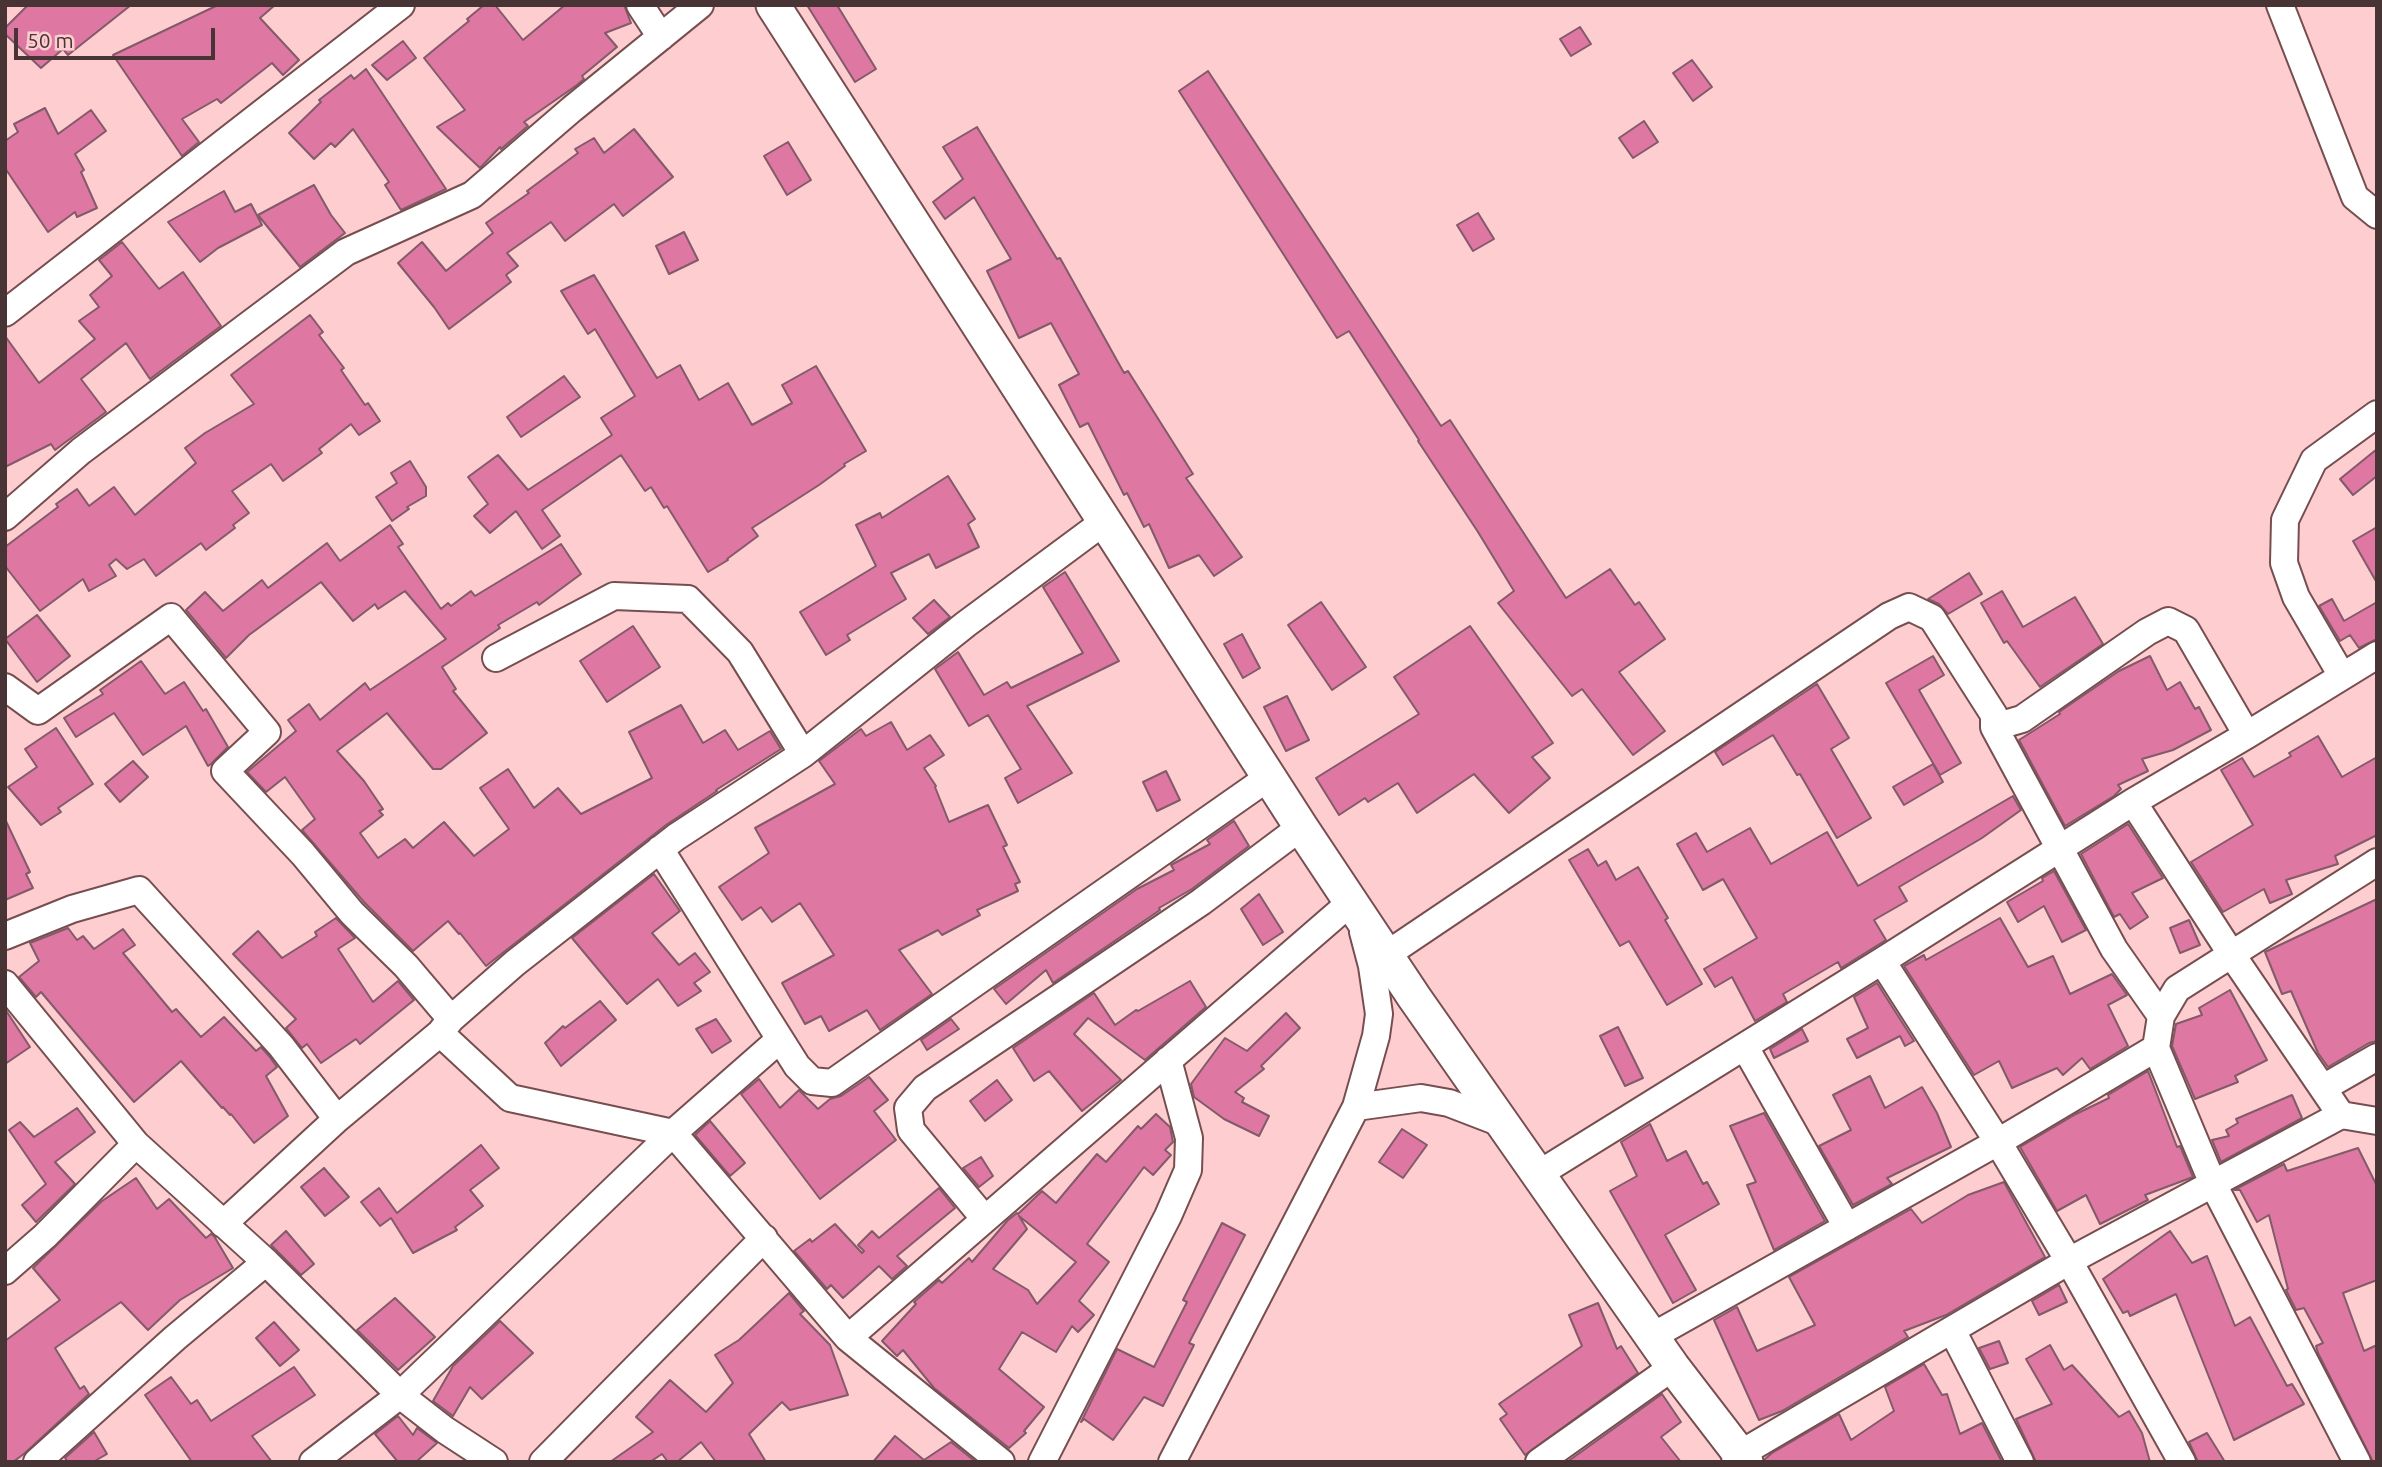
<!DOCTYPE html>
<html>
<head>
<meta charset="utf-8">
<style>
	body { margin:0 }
	#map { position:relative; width:2382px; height:1467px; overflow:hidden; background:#fecdcf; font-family:Ubuntu,sans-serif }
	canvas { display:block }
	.frame { position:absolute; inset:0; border:7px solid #483435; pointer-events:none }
	.scale { position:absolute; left:14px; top:28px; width:201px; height:32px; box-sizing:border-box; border:4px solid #483435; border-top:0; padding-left:9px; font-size:21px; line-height:24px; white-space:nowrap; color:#483435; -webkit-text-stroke:5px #fecdcf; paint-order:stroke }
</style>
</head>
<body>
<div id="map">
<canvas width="2382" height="1467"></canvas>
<div class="frame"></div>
<div class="scale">50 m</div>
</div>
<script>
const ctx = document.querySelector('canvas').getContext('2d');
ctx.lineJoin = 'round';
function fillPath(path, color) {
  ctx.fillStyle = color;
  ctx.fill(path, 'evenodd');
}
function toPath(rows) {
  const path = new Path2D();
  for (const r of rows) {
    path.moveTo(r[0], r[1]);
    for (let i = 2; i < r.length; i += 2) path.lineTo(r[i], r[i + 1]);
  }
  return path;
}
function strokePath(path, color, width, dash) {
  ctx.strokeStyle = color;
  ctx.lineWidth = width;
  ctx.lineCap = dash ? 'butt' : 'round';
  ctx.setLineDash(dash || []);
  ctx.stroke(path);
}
const building = toPath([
	[28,5,131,5,68,55,63,49,41,68,5,34,5,28,28,5],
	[218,5,275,5,260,18,299,60,283,75,272,63,221,103,217,99,182,119,199,142,182,156,113,55,218,5],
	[484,5,495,5,523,40,565,5,624,5,631,23,605,33,617,47,582,76,584,79,577,85,524,122,528,126,501,149,500,147,480,168,437,127,465,110,424,58,469,21,467,19,484,5],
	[807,5,837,5,876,69,855,82,807,5],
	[1580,27,1591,44,1571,56,1560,39,1580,27],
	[403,41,416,58,387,80,372,65,403,41],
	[1692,60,1712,87,1693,101,1673,73,1692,60],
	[366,69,446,189,401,210,385,185,389,182,353,129,335,147,331,143,314,159,289,133,321,102,319,100,351,75,354,79,366,69],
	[1208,71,1441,426,1450,420,1566,598,1610,569,1635,605,1639,602,1665,639,1619,672,1665,731,1633,755,1582,689,1572,696,1498,603,1514,591,1478,532,1418,441,1419,440,1349,331,1337,338,1179,91,1208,71],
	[45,108,58,134,91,110,106,131,75,154,84,170,81,172,97,208,77,217,75,212,48,232,5,168,5,141,18,132,14,124,45,108],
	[1644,121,1658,142,1633,158,1619,138,1644,121],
	[977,127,1057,259,1060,258,1124,373,1128,371,1193,474,1186,478,1242,557,1214,576,1199,555,1169,568,1149,524,1144,527,1127,493,1124,495,1088,423,1080,427,1059,385,1079,374,1051,323,1019,338,987,271,1011,259,974,197,945,219,933,202,963,179,943,147,977,127],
	[634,129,673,177,623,216,614,204,565,241,551,222,507,253,518,266,506,275,511,282,449,329,434,307,398,263,422,242,446,271,493,233,486,223,529,193,527,191,578,153,575,149,594,138,604,153,634,129],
	[788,142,811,180,787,195,764,156,788,142],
	[314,185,331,215,345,233,300,267,258,215,314,185],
	[224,191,235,212,251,204,262,225,218,248,200,262,168,222,224,191],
	[1478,213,1494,239,1473,251,1457,225,1478,213],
	[684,232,698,260,669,274,656,246,684,232],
	[122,242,159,289,183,272,221,326,150,379,126,343,81,379,106,412,55,450,51,444,5,467,5,336,39,383,95,339,79,321,99,307,90,295,112,276,99,260,122,242],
	[594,275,657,378,680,365,699,400,728,383,752,425,792,403,782,385,816,366,866,451,844,464,845,466,819,485,752,528,758,536,727,559,728,560,708,572,667,506,664,508,651,487,645,491,621,455,542,510,560,536,542,549,516,511,490,533,474,516,488,504,468,477,498,455,528,490,612,435,601,418,635,396,595,329,588,334,561,291,594,275],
	[310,315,323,332,319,335,344,368,341,370,365,405,368,403,380,421,359,435,351,424,319,449,322,453,283,481,271,464,232,491,249,513,233,525,235,528,206,550,201,543,156,576,144,559,127,569,116,559,109,565,116,576,89,591,83,579,40,611,5,566,5,547,58,507,56,504,77,489,89,506,114,487,135,515,196,463,185,448,205,433,254,404,231,375,310,315],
	[564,376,580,397,521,437,507,417,564,376],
	[2377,449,2377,476,2353,495,2340,479,2377,449],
	[410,461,426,487,426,496,407,507,409,509,392,521,376,497,397,483,391,473,410,461],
	[948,476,975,519,968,524,979,547,936,568,929,554,891,573,906,599,847,635,850,640,826,655,800,612,876,566,856,525,880,513,882,518,948,476],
	[390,525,403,544,398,547,441,609,448,603,451,606,471,591,475,596,561,544,581,574,539,605,537,602,498,625,500,628,442,667,456,689,453,691,487,733,441,769,433,769,387,713,337,751,364,781,383,809,379,811,383,815,360,833,378,858,405,839,413,848,444,822,474,856,509,829,480,788,508,769,534,808,558,788,581,814,652,778,629,732,681,705,703,743,725,730,738,750,770,731,781,749,716,790,717,791,666,825,486,966,460,933,459,934,448,921,413,951,364,902,302,830,315,819,285,777,266,792,247,772,296,731,288,720,309,704,320,720,365,683,370,690,446,639,405,591,378,609,375,604,353,621,321,582,249,635,226,658,186,610,205,592,223,611,262,580,268,588,327,543,340,561,390,525],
	[2377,527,2377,583,2353,541,2377,527],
	[1065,572,1119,661,1027,706,1072,773,1018,803,1005,778,1021,769,988,715,969,726,935,669,958,652,984,695,1007,682,1011,688,1083,653,1043,587,1065,572],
	[1969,573,1982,594,1948,614,1939,604,1928,599,1969,573],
	[2002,591,2023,627,2075,597,2103,644,2040,687,2007,641,2004,643,1981,603,2002,591],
	[2332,599,2344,621,2377,602,2377,639,2359,648,2350,635,2340,641,2319,606,2332,599],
	[934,600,950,617,928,634,913,618,934,600],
	[1321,602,1366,667,1332,690,1288,625,1321,602],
	[37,615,70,656,37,682,5,639,37,615],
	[633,626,660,667,607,702,580,661,633,626],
	[1470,626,1553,743,1532,757,1550,778,1509,813,1474,774,1417,813,1398,783,1368,802,1365,798,1339,815,1316,778,1419,714,1394,677,1470,626],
	[1242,634,1260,668,1243,678,1224,644,1242,634],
	[1933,656,1944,675,1919,690,1961,763,1940,775,1886,683,1933,656],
	[2150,656,2167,690,2180,682,2195,709,2199,707,2211,730,2173,750,2142,759,2148,771,2118,785,2121,789,2114,796,2065,826,2019,740,2060,714,2059,712,2119,671,2150,656],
	[141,661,165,694,184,682,203,711,206,709,228,747,211,764,208,766,186,726,143,755,114,713,76,737,64,718,103,694,100,690,141,661],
	[1817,684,1849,738,1831,749,1871,818,1837,838,1800,774,1797,775,1773,735,1723,765,1715,752,1817,684],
	[1287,696,1309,740,1286,751,1264,707,1287,696],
	[891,722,907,750,930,735,944,755,924,768,936,786,935,787,949,822,988,805,1007,845,1003,847,1020,882,1015,884,1018,891,977,910,980,915,942,935,938,930,899,950,932,994,880,1030,867,1010,829,1031,821,1016,805,1024,782,983,834,955,800,903,772,922,761,907,742,920,719,887,769,853,755,828,835,784,819,761,861,729,866,736,891,722],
	[56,728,93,784,58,808,61,812,41,825,8,787,37,767,25,749,56,728],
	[2318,736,2342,777,2377,757,2377,835,2335,856,2338,864,2286,880,2292,894,2270,903,2264,889,2223,912,2191,862,2253,825,2221,770,2242,758,2254,777,2291,756,2289,753,2318,736],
	[133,761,148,777,120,802,105,784,133,761],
	[1933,764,1943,782,1904,805,1893,787,1933,764],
	[1166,771,1180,800,1157,811,1143,782,1166,771],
	[2013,796,2021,810,1982,838,1899,887,1907,901,1874,920,1886,940,1841,968,1838,962,1783,994,1787,1002,1755,1021,1732,977,1715,987,1704,969,1757,938,1723,879,1703,890,1677,844,1696,833,1707,852,1750,828,1771,864,1827,832,1858,886,2013,796],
	[5,819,30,872,26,874,33,888,5,900,5,819],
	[1234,821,1249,846,1192,889,1159,908,1160,910,1053,983,1046,970,1006,1004,994,989,1137,889,1174,870,1171,865,1210,844,1207,840,1234,821],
	[2128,824,2163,878,2132,893,2148,917,2130,929,2120,914,2114,917,2081,854,2128,824],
	[1588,849,1598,866,1606,861,1616,880,1638,867,1668,918,1665,920,1702,984,1667,1005,1629,941,1620,946,1569,860,1588,849],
	[2054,871,2086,930,2062,942,2044,906,2018,922,2007,902,2043,881,2042,878,2054,871],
	[654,874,680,911,652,933,679,965,695,953,710,972,694,983,701,991,678,1006,658,979,627,1004,572,938,654,874],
	[1259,894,1283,932,1263,945,1241,909,1259,894],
	[2377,899,2377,1041,2369,1043,2328,1067,2318,1053,2291,991,2282,994,2265,952,2377,899],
	[336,918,355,938,338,949,373,1002,398,981,414,1000,360,1044,356,1039,321,1063,307,1044,302,1048,286,1028,296,1019,233,954,258,931,282,958,317,936,315,932,336,918],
	[2000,918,2028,967,2053,956,2070,994,2112,974,2127,995,2108,1005,2128,1046,2090,1069,2082,1058,2063,1075,2057,1068,2012,1088,1999,1061,1974,1075,1904,966,1924,955,1926,960,2000,918],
	[2189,920,2200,945,2180,953,2170,928,2189,920],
	[68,928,77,940,83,936,94,949,123,929,135,945,123,953,172,1012,176,1009,201,1037,224,1017,256,1051,261,1047,269,1056,277,1067,266,1076,288,1116,254,1143,231,1114,230,1115,223,1107,222,1108,181,1061,134,1102,41,992,36,997,19,977,39,961,30,943,68,928],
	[1190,981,1206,1007,1145,1060,1088,1018,1074,1034,1121,1080,1082,1111,1049,1071,1034,1081,1013,1048,1094,993,1115,1025,1136,1010,1138,1011,1190,981],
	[1877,983,1914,1041,1905,1046,1900,1036,1857,1058,1847,1039,1868,1028,1854,997,1877,983],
	[2230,990,2267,1060,2235,1076,2238,1082,2195,1099,2172,1046,2176,1024,2202,1015,2199,1008,2230,990],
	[600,1001,616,1020,561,1066,545,1043,563,1026,565,1028,600,1001],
	[5,1009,30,1047,5,1064,5,1009],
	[1286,1013,1300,1028,1261,1066,1264,1069,1235,1092,1244,1098,1242,1102,1269,1116,1259,1136,1224,1119,1194,1097,1191,1084,1225,1038,1247,1051,1286,1013],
	[716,1019,731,1041,712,1053,696,1029,716,1019],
	[951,1019,959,1029,927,1050,921,1040,951,1019],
	[1618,1027,1643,1078,1625,1086,1600,1036,1618,1027],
	[1802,1029,1808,1041,1774,1058,1770,1049,1802,1029],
	[2148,1071,2177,1147,2180,1146,2193,1177,2145,1195,2148,1200,2100,1224,2086,1195,2057,1211,2020,1147,2076,1114,2109,1098,2108,1095,2148,1071],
	[1870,1076,1885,1108,1922,1087,1937,1113,1951,1147,1887,1178,1892,1184,1853,1205,1819,1146,1851,1130,1833,1095,1870,1076],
	[869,1077,888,1100,874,1111,896,1140,820,1199,741,1094,759,1079,780,1108,799,1090,818,1109,830,1099,841,1096,869,1077],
	[997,1080,1012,1100,985,1121,970,1101,997,1080],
	[2292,1095,2302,1118,2221,1162,2212,1140,2229,1136,2226,1130,2238,1123,2236,1119,2292,1095],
	[77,1108,95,1132,55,1162,75,1184,36,1222,22,1205,46,1184,9,1130,20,1122,34,1137,77,1108],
	[1764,1113,1825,1221,1774,1250,1747,1185,1756,1182,1730,1126,1764,1113],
	[1156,1114,1170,1127,1173,1142,1165,1150,1171,1155,1153,1175,1144,1167,1087,1244,1109,1262,1079,1301,1094,1315,1078,1332,1072,1326,1056,1352,1022,1332,999,1369,1044,1407,1024,1431,1026,1433,1009,1448,934,1388,903,1350,897,1356,882,1341,916,1304,914,1302,939,1280,942,1283,969,1258,972,1262,1008,1220,1017,1213,1018,1214,1042,1191,1056,1203,1097,1154,1106,1162,1138,1126,1141,1129,1156,1114],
	[1019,1216,1076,1262,1037,1304,1028,1290,993,1269,1027,1229,1019,1216],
	[710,1121,745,1163,730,1176,695,1135,710,1121],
	[1650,1124,1667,1161,1686,1151,1703,1184,1707,1182,1719,1204,1665,1235,1696,1290,1673,1303,1610,1191,1637,1176,1621,1142,1650,1124],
	[1402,1129,1427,1145,1403,1178,1379,1162,1402,1129],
	[481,1145,499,1168,470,1190,483,1206,455,1227,457,1230,413,1253,391,1218,380,1226,361,1202,379,1188,397,1213,481,1145],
	[2358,1148,2377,1186,2377,1280,2343,1293,2364,1351,2377,1345,2377,1462,2373,1462,2318,1353,2316,1346,2323,1343,2304,1308,2296,1310,2286,1290,2288,1289,2269,1215,2257,1222,2240,1190,2234,1190,2284,1164,2287,1171,2358,1148],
	[981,1157,993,1176,979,1187,963,1168,981,1157],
	[324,1168,349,1197,325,1216,301,1187,324,1168],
	[136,1178,157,1209,169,1199,206,1238,211,1234,214,1236,233,1268,180,1300,148,1330,121,1302,55,1348,80,1389,84,1386,89,1394,25,1453,13,1462,5,1462,5,1341,60,1300,33,1268,102,1201,136,1178],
	[2004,1182,2045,1257,1946,1315,1904,1331,1908,1337,1782,1411,1759,1420,1714,1320,1737,1307,1757,1351,1815,1325,1789,1277,1911,1209,1922,1223,1968,1195,2004,1182],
	[939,1188,955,1208,897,1256,907,1266,892,1279,879,1266,843,1298,831,1285,827,1289,794,1251,810,1239,812,1242,835,1224,862,1253,864,1251,858,1245,872,1231,879,1238,939,1188],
	[1222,1223,1245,1235,1189,1343,1194,1345,1163,1406,1144,1397,1113,1440,1084,1419,1081,1422,1117,1349,1154,1367,1187,1302,1183,1300,1222,1223],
	[286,1231,314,1264,301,1275,271,1245,286,1231],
	[2170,1231,2192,1263,2207,1256,2235,1326,2250,1317,2287,1386,2292,1384,2304,1404,2234,1440,2176,1294,2130,1316,2128,1311,2123,1313,2103,1279,2170,1231],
	[2059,1285,2067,1302,2039,1315,2032,1301,2059,1285],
	[789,1293,804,1311,800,1314,830,1345,848,1395,790,1410,782,1402,749,1434,766,1462,716,1462,701,1442,677,1462,668,1462,662,1454,650,1462,610,1462,653,1432,636,1417,670,1380,706,1412,733,1383,715,1355,739,1340,789,1293],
	[395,1298,435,1337,398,1370,357,1330,395,1298],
	[1598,1303,1617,1349,1621,1346,1638,1373,1525,1455,1500,1419,1507,1414,1499,1404,1582,1346,1569,1315,1598,1303],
	[500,1321,533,1353,482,1399,470,1387,453,1416,433,1401,453,1366,500,1321],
	[274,1322,299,1350,280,1366,256,1338,274,1322],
	[1999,1341,2008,1363,1990,1369,1979,1348,1999,1341],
	[2050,1345,2064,1370,2072,1365,2119,1417,2129,1411,2142,1433,2150,1462,2036,1462,2016,1419,2052,1404,2026,1359,2050,1345],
	[1924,1364,1942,1395,1947,1394,1960,1434,1982,1423,2002,1462,1765,1462,1765,1459,1772,1453,1839,1414,1851,1440,1894,1411,1885,1387,1924,1364],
	[294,1367,315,1395,252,1436,272,1462,192,1462,145,1395,171,1377,191,1404,197,1400,211,1421,294,1367],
	[1662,1394,1681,1422,1661,1437,1681,1462,1567,1462,1662,1394],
	[398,1416,413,1435,417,1428,437,1443,416,1462,398,1462,375,1434,398,1416],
	[94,1432,107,1454,93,1462,68,1462,65,1458,94,1432],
	[2207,1433,2225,1462,2198,1462,2189,1442,2207,1433],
	[895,1436,924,1460,951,1442,976,1462,873,1462,895,1436]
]);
const minor = toPath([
	[640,5,661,37],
	[2280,5,2355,197,2377,215],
	[5,313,401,5],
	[5,517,81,451,346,252,472,195,572,109,700,5],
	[496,658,614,596,688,599,740,652,803,754,966,624,1105,521],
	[2342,676,2296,597,2284,563,2285,520,2314,460,2377,414],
	[5,687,38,711,171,617,267,732,225,771,303,854,352,913,406,966,451,1019],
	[1994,727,2022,719,2147,632,2168,621,2186,630,2247,735],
	[2133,802,2232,955,2341,1115,2377,1121],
	[660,849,797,1066,812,1081,832,1083,1269,777],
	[5,936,72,909,139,890,281,1046,337,1119],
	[1386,955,1889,616,1909,607,1932,618,1994,715,1994,727,2114,949,2161,1016],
	[1882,961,1998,1142,2069,1261,2182,1462],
	[5,984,136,1144,266,1262,400,1395,445,1430,494,1462],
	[440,1033,510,1098,673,1133,848,1338,1001,1462],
	[1745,1047,1847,1227],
	[2323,1088,2377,1057],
	[1356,1107,1421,1098,1449,1103,1501,1123],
	[1537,1175,1882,961,2133,802,2247,735,2377,655],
	[984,1218,911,1130,908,1108,925,1088,1201,902,1301,827],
	[223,1224,337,1119,440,1033,451,1019,515,963,676,837,803,754],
	[5,1271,45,1236,136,1144],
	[1952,1330,2020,1462],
	[1651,1337,1998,1142,2156,1048],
	[848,1338,1351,902],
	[37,1462,175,1338,266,1262],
	[313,1462,400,1395,673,1133,779,1040],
	[543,1462,764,1238],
	[1042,1462,1168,1216,1188,1170,1189,1138,1168,1060],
	[1172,1462,1356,1107,1376,1036,1379,1014,1372,966,1363,932],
	[1539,1462,1673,1367],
	[1735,1462,1740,1454,2069,1261,2341,1115],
	[2357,1462,2213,1184,2156,1048,2161,1016,2177,989,2377,862]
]);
const major = toPath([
	[773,5,1301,827,1414,997,1673,1367,1746,1462]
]);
fillPath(building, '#de77a1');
strokePath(building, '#825a69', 2);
strokePath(minor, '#774e50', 30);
strokePath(major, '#774e50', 37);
strokePath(minor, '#fff', 26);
strokePath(major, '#fff', 33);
</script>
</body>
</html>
